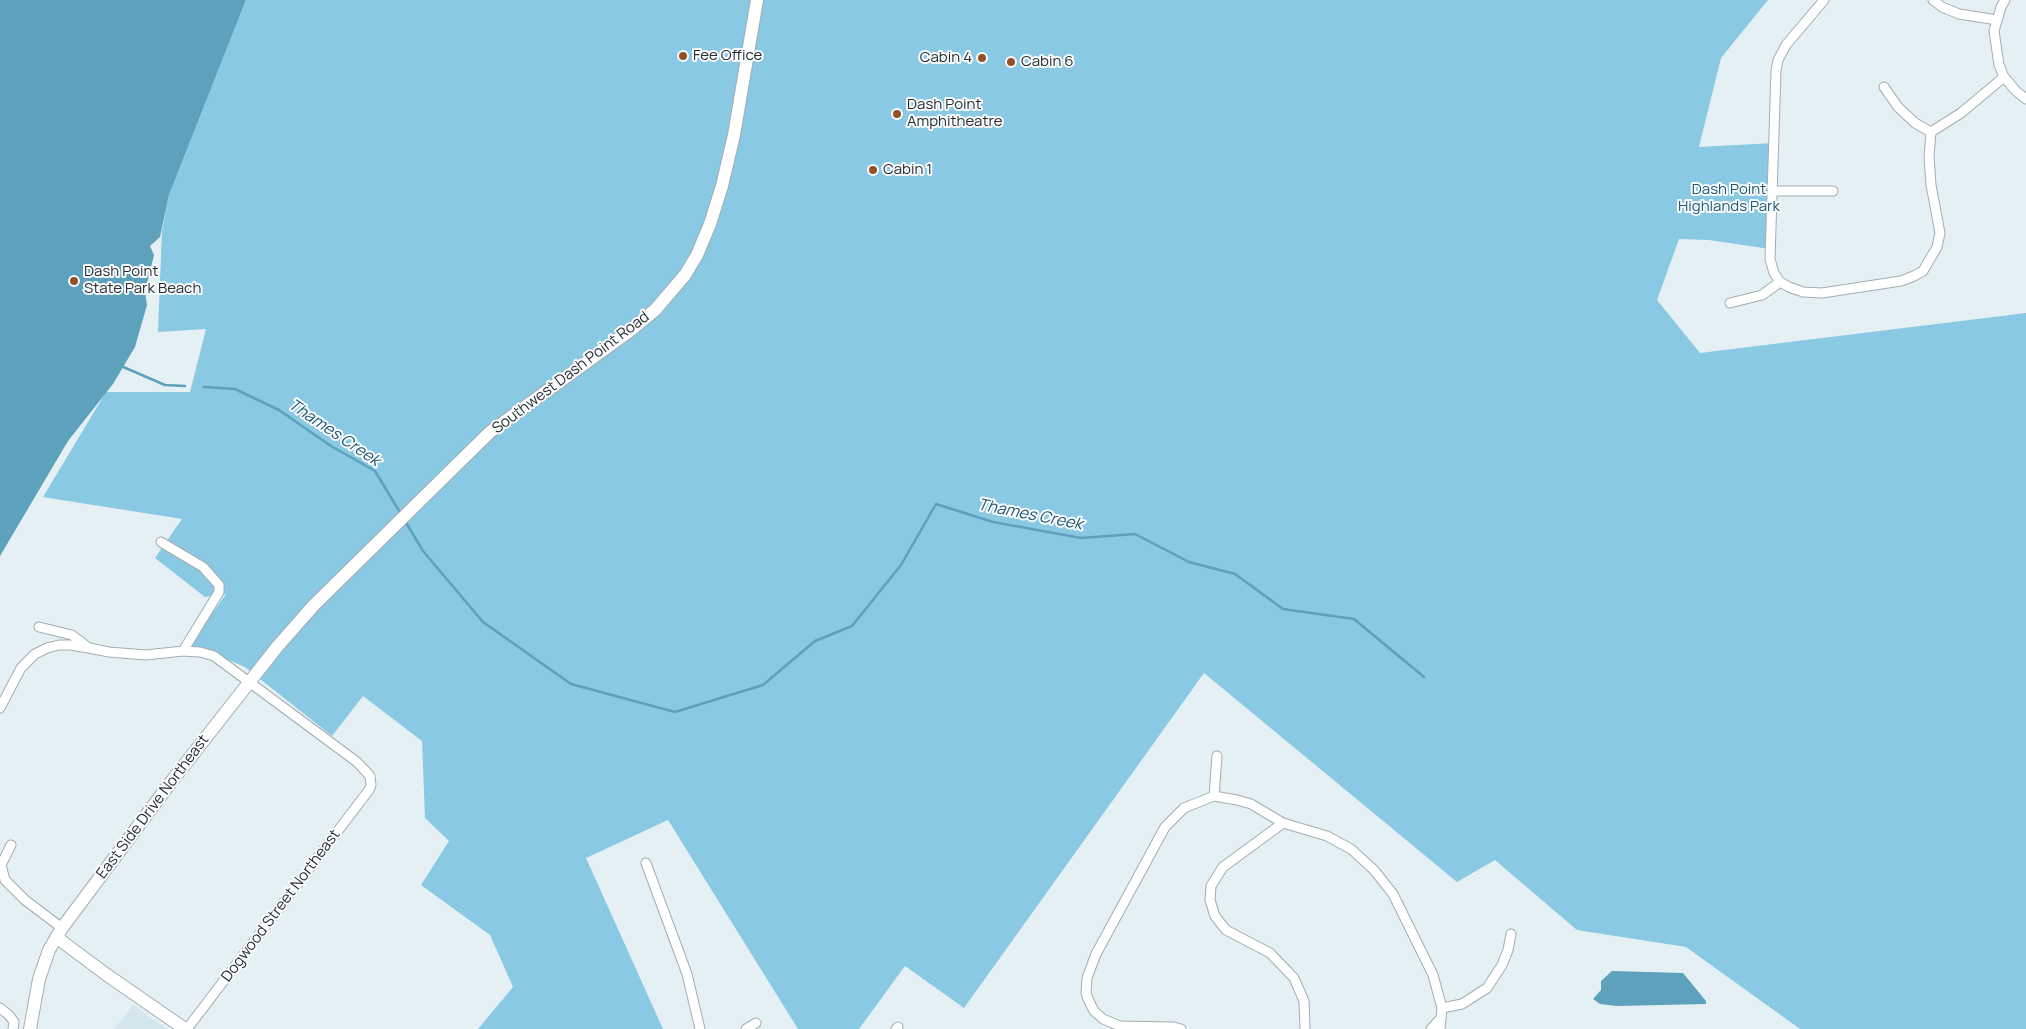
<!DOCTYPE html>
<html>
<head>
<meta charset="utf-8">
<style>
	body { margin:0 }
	canvas { display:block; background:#e5f0f4 }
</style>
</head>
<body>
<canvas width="2026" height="1029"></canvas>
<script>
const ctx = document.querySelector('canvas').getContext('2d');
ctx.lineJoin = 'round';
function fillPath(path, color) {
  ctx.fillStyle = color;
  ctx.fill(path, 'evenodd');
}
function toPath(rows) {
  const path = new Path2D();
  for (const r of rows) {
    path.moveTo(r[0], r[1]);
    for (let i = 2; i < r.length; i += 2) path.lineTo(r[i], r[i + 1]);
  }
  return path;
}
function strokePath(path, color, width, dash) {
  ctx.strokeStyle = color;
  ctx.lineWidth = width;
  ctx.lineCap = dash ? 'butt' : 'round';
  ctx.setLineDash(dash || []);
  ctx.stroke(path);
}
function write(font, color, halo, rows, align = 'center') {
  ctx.font = font + ' Manrope,sans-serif';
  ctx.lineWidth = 4;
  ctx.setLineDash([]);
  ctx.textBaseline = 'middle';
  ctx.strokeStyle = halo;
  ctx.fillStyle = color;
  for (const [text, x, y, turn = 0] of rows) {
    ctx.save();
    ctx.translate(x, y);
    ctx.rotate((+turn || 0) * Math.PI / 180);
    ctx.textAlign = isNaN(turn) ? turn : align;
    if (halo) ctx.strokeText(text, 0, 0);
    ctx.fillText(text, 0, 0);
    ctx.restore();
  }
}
const built = toPath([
	[133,1005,167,1029,114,1029]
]);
const green = toPath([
	[246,0,1768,0,1721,58,1699,147,1774,143,1770,249,1709,240,1679,239,1657,300,1700,353,2026,313,2026,1029,1800,1029,1686,947,1577,930,1495,860,1457,882,1204,673,964,1008,905,966,859,1029,798,1029,668,820,586,858,663,1029,478,1029,513,987,490,935,421,885,449,841,425,818,422,741,363,696,332,736,245,667,212,653,186,649,226,594,205,597,155,558,182,519,43,497,106,392,190,392,206,329,158,332,162,231,169,195]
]);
const water = toPath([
	[0,0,246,0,169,195,160,237,150,246,154,255,145,292,147,305,135,347,113,384,68,441,0,556],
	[1612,971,1683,973,1706,1001,1706,1004,1617,1006,1600,1004,1593,999,1601,990,1601,981]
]);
const stream = toPath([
	[121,366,165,385,185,386],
	[204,387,235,389,279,410,331,446,375,471,401,514],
	[405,521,423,551,483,622,571,684,675,712,763,685,815,641,852,626,901,565,936,504,993,522,1081,538,1135,534,1189,562,1235,574,1283,609,1354,619,1424,677]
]);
const street = toPath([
	[1824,0,1786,45,1778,60,1776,71,1770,259,1774,273,1780,282,1789,287,1803,292,1822,293,1901,281,1914,276,1923,271,1937,247,1940,233,1931,185,1929,157,1931,132,1961,113,2004,77],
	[1933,0,1942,7,1959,14,1997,20],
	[2005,0,2001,7,1994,31,1999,65,2004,77,2016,91,2026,99],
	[1884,87,1898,107,1915,123,1931,132],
	[1772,191,1833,191],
	[1730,303,1762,295,1780,282],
	[161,542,203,567,219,585,219,592,183,651],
	[39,627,72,635,89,648,109,652,146,655,183,651,200,652,214,656,357,762,370,776,371,785,369,790,187,1029],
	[0,708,21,668,35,654,47,648,59,645,71,645,88,648],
	[1214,796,1217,756],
	[1283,823,1223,867,1211,886,1210,900,1215,916,1226,930,1270,953,1294,978,1304,1001,1305,1029],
	[11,845,1,865,5,880,25,900,62,928],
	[646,863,687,974,700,1029],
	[0,1008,9,1015,14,1022,13,1029],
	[1442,1008,1462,1004,1487,988,1502,965,1508,950,1511,934],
	[746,1029,756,1023],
	[896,1029,898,1027],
	[1181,1029,1174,1027,1120,1026,1103,1019,1094,1011,1088,999,1086,993,1087,978,1096,954,1165,827,1184,808,1214,796,1237,800,1251,804,1283,823,1327,836,1351,849,1374,870,1393,894,1433,975,1442,1008,1440,1029],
	[1431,1029,1440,1019]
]);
const secondary = toPath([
	[56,937,107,975,185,1029],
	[30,1029,39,979,49,950,62,928,171,782,277,647,314,605,490,432,627,333,655,310,685,275,697,255,710,224,722,186,734,135,757,0]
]);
const markers = [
	[683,56,5,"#965026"],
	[982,58,5,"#965026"],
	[1011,62,5,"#965026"],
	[897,114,5,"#965026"],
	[873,170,5,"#965026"],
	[74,281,5,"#965026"]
];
const poiNames = [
	["Fee Office",693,56],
	["Cabin 4",972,58,"right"],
	["Cabin 6",1021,62],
	["Dash Point",907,105],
	["Amphitheatre",907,122],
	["Cabin 1",883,170],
	["Dash Point",84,272],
	["State Park Beach",84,289]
];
const parkNames = [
	["Dash Point",1729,190],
	["Highlands Park",1729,207]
];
const streetNames = [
	["Southwest Dash Point Road",571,373,-37],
	["East Side Drive Northeast",153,807,-53],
	["Dogwood Street Northeast",281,906,-53]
];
const waterNames = [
	["Thames Creek",334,433,34],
	["Thames Creek",1030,515,11]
];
fillPath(built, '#d3e6ee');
fillPath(green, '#89c9e3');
fillPath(water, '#5ea1bc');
strokePath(stream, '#5ea1bc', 2.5);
strokePath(street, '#a3adb1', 11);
strokePath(secondary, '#a3adb1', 14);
strokePath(street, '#fff', 9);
strokePath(secondary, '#fff', 12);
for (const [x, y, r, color] of markers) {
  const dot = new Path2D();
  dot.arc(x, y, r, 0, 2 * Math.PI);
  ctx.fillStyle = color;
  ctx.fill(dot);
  strokePath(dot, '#f8fcfe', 2);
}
write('15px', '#292d2e', '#f8fcfe', poiNames, 'left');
write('15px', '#21576b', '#f8fcfe', parkNames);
write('15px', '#292d2e', '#f8fcfe', streetNames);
write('italic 16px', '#21576b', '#f8fcfe', waterNames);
</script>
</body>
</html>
